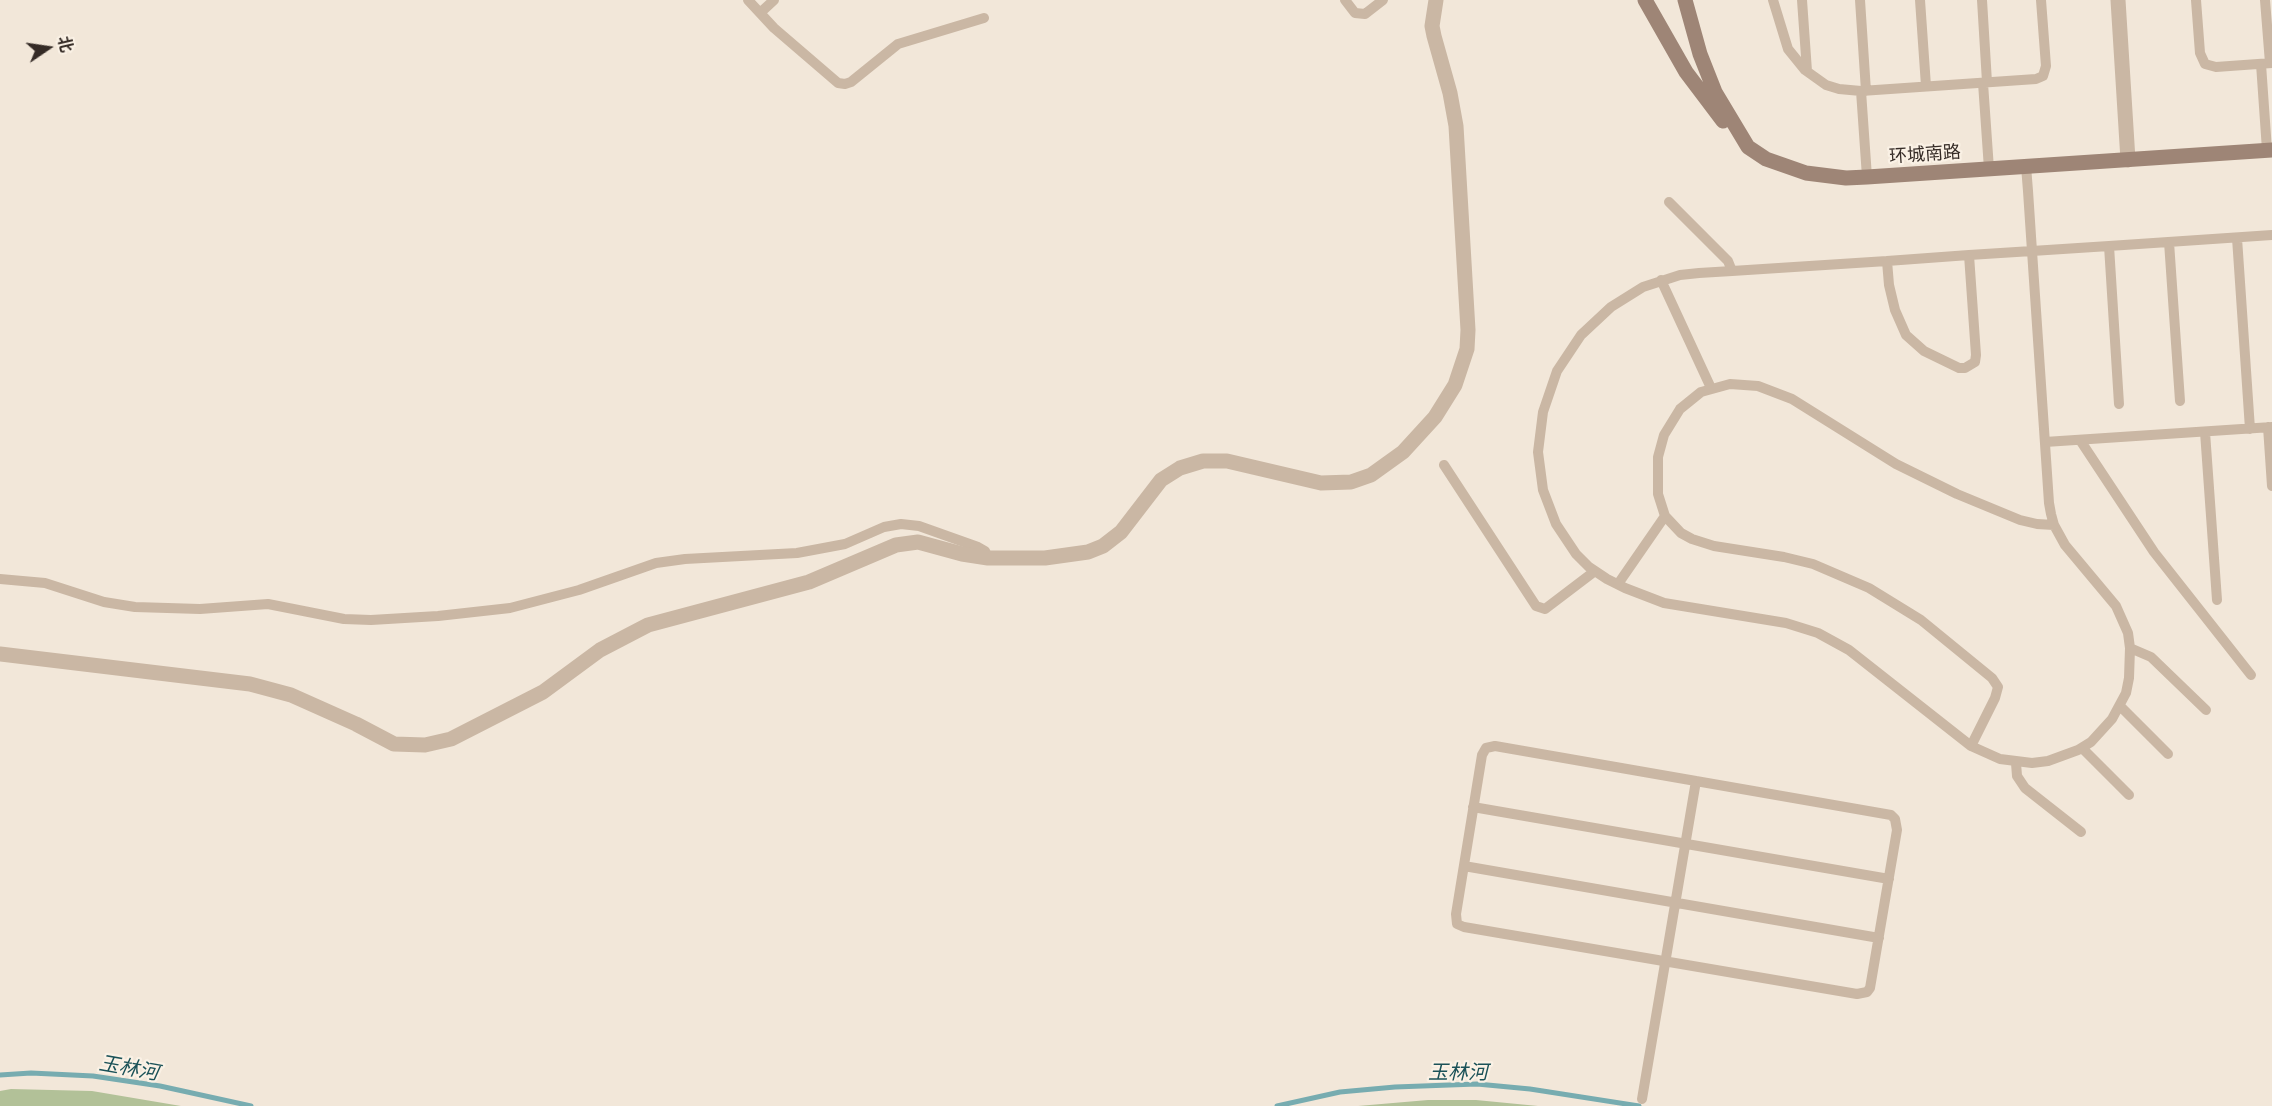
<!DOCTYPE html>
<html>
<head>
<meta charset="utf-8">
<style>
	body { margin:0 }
	#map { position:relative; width:2272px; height:1106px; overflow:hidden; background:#f2e7d9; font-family:Barlow,"Noto Sans SC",sans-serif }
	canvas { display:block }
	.north { position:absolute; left:18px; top:18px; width:60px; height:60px; -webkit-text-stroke:4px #faf1e5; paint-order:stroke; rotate:77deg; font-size:16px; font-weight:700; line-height:24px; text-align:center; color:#352b26 }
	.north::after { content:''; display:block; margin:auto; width:21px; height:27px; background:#352b26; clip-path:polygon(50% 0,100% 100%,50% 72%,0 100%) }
</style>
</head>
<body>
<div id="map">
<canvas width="2272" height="1106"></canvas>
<div class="north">北</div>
</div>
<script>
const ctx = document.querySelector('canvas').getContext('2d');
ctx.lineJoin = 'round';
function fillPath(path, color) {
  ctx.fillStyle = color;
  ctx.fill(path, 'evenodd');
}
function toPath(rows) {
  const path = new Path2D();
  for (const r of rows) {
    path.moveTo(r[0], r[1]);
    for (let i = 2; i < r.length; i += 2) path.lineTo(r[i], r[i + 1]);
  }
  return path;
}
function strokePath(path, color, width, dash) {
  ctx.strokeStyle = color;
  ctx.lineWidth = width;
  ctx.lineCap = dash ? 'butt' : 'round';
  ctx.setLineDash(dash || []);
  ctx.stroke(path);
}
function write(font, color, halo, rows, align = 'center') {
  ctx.font = font + ' Barlow,"Noto Sans SC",sans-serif';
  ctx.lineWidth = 4.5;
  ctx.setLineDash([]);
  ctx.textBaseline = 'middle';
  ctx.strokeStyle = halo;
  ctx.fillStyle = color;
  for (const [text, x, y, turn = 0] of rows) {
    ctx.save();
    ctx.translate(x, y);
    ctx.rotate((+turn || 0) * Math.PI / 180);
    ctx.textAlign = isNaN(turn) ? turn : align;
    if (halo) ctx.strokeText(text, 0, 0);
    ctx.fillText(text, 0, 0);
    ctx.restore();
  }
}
const green = toPath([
	[11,1089,92,1091,181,1106,0,1106,0,1091],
	[1428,1100,1476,1100,1538,1106,1358,1106]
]);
const stream = toPath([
	[0,1075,31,1073,93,1076,160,1086,251,1106],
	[1277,1106,1340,1092,1395,1087,1477,1084,1530,1089,1639,1106]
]);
const lane = toPath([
	[748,0,774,28,838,83,845,84,851,82,898,44,984,18],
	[1345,0,1355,13,1365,14,1383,0],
	[1773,0,1788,49,1805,70,1826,85,1839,89,1861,91,2036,79,2043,76,2046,66,2041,0],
	[1802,0,1807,71],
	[1860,0,1866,91],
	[1920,0,1926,86],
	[1982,0,1987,82],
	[2196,0,2200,53,2205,64,2216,67,2272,63],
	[2265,0,2270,63],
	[760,13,774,0],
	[2261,64,2267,150],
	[1983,83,1989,169],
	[1861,91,1867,177],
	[2026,166,2028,191,2032,251,2049,503,2051,514,2054,525,2065,545,2116,606,2128,633,2130,648,2129,678,2126,693,2112,719,2091,742,2078,750,2048,761,2032,763,2000,759,1971,746,1849,650,1818,633,1786,623,1664,603,1625,588,1607,579,1589,567,1576,554,1556,524,1543,490,1538,452,1543,412,1557,371,1581,335,1611,307,1643,287,1680,275,1699,273,1732,271,1887,261,1969,255,2032,251,2109,246,2272,235],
	[1669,202,1728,261,1732,271],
	[2237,238,2250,429],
	[2169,242,2180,401],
	[2109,246,2119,404],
	[1887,261,1889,285,1895,310,1906,335,1924,351,1959,368,1965,368,1975,362,1976,355,1969,255],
	[1661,280,1711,388],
	[2268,427,2272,486],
	[2205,432,2217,600],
	[2080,440,2154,552,2251,675],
	[2045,442,2272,427],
	[1444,465,1536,606,1545,609,1595,571],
	[0,579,45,583,104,602,135,607,200,609,268,604,344,619,371,620,438,616,510,608,579,590,656,563,685,559,797,553,845,544,884,527,901,524,919,526,978,547,985,551,988,558],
	[1618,584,1665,516],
	[2130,648,2151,657,2206,710],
	[2120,706,2168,754],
	[1495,746,1891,815,1895,819,1897,830,1870,988,1867,992,1857,994,1464,927,1457,924,1456,914,1482,755,1486,748,1495,746],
	[1971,746,1995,698,1998,687,1992,678,1921,620,1869,588,1813,564,1784,557,1714,546,1692,539,1681,533,1665,516,1658,494,1658,457,1664,435,1680,409,1701,392,1730,384,1758,386,1792,399,1896,464,1957,494,2020,520,2037,524,2054,525],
	[2082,748,2129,795],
	[2016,763,2017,776,2025,788,2081,832],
	[1473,807,1889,879],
	[1464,866,1879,938],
	[1642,1099,1696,781]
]);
const street = toPath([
	[2118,0,2128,160],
	[0,654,250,684,291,695,356,724,394,744,425,745,451,739,543,692,600,650,648,625,809,582,896,545,918,542,962,554,988,558,1045,558,1088,552,1103,546,1121,532,1161,480,1180,468,1203,461,1227,461,1321,483,1351,482,1371,475,1403,452,1435,417,1455,385,1467,349,1468,330,1456,126,1450,93,1434,36,1432,26,1436,0]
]);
const secondary = toPath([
	[1645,0,1686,72,1723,121],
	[1685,0,1700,54,1715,92,1748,147,1766,159,1806,173,1846,178,1867,177,2272,150]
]);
const streetNames = [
	["环城南路",1925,154,-4]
];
const waterNames = [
	["玉林河",129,1068,10],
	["玉林河",1458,1072]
];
fillPath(green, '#b2c198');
strokePath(stream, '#77acb0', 5);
strokePath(lane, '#cab7a4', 10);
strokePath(street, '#cab7a4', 15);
strokePath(secondary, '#9e8576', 15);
write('18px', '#352b26', '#faf1e5', streetNames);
write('italic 20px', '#1b5258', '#faf1e5', waterNames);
</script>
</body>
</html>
